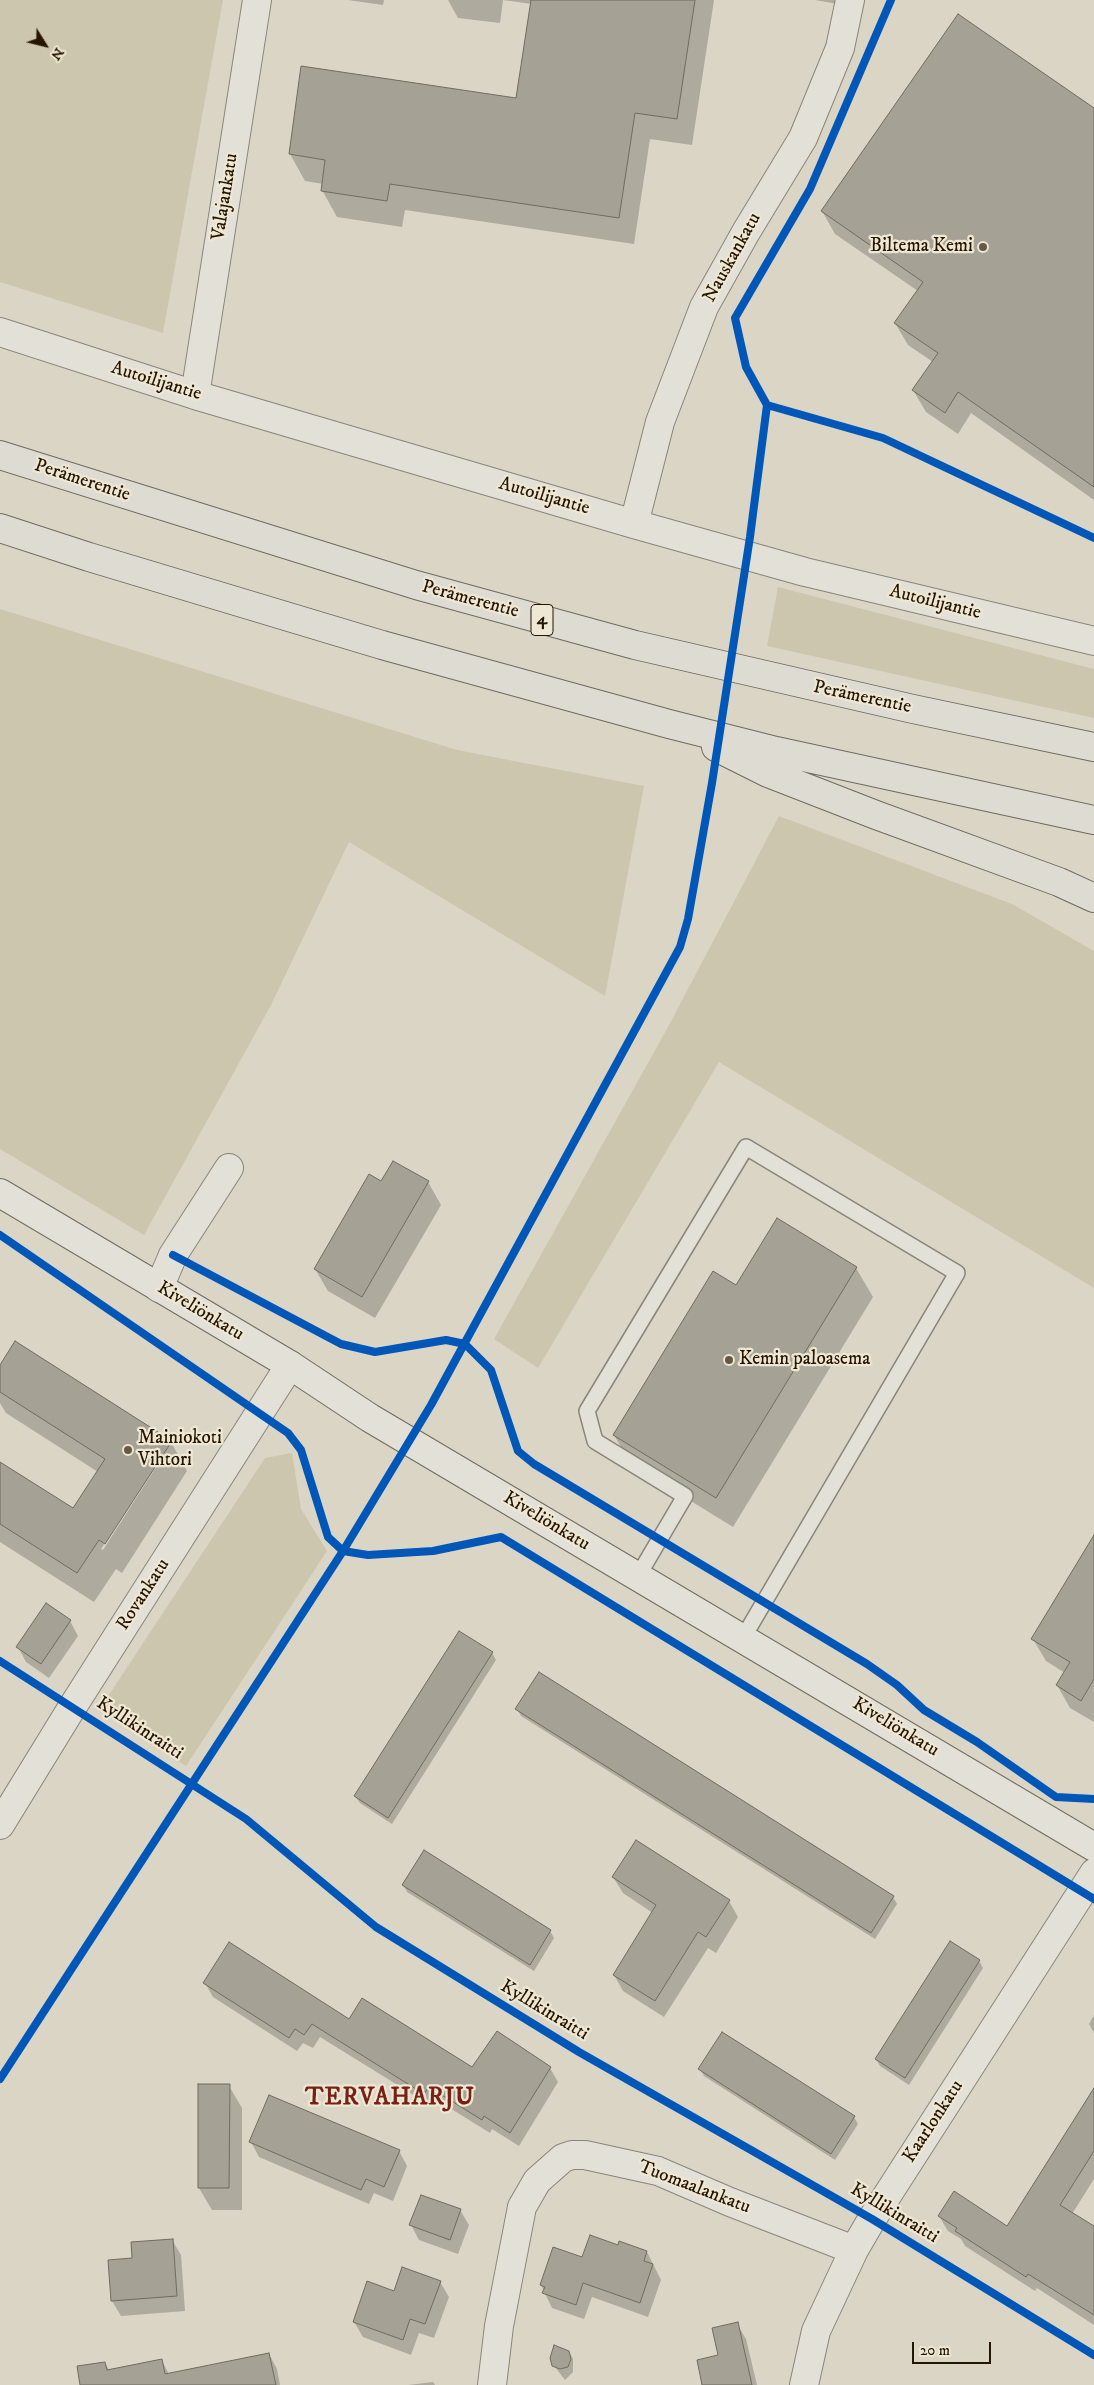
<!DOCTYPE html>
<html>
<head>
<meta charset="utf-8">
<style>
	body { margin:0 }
	#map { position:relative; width:1094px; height:2385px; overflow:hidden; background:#dad5c5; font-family:"IM FELL DW Pica",serif }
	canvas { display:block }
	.north { position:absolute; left:20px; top:20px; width:50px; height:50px; -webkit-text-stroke:4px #ede7d3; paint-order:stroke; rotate:126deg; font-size:14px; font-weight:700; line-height:20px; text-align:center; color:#261500 }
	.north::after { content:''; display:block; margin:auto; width:18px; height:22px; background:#261500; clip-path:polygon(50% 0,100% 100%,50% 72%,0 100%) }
	.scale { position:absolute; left:912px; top:2342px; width:79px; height:22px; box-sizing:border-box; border:2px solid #261500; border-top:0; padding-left:6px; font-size:15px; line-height:18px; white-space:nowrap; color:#261500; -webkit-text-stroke:4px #ede7d3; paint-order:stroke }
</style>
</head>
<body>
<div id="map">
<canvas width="1094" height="2385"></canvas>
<div class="north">N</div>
<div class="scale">20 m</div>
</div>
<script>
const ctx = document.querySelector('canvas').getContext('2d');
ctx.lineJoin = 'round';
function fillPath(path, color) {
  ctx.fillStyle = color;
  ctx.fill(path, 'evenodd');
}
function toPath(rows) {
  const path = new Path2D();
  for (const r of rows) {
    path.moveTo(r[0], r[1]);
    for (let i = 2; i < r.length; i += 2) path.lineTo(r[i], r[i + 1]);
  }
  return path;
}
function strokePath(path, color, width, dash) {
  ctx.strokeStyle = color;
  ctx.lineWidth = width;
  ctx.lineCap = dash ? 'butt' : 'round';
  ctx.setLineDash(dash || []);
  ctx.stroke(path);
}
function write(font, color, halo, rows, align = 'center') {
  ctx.font = font + ' "IM FELL DW Pica",serif';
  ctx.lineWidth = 4.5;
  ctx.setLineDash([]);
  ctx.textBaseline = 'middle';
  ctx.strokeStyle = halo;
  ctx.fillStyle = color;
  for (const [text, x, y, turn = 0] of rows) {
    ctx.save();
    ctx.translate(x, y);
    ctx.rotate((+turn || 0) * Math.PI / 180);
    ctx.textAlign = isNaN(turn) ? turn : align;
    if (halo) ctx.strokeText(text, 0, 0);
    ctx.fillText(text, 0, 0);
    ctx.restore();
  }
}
const green = toPath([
	[0,0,223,0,163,333,0,282],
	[778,587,1094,669,1094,718,767,646],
	[0,609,457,750,644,786,605,996,349,842,271,1005,144,1235,0,1149],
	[779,816,1012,904,1094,951,1094,1288,719,1062,538,1368,494,1339,668,1027],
	[292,1453,301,1509,327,1551,186,1766,99,1710,265,1458]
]);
const shadow = toPath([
	[348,0,384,0,383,5],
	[448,0,714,0,692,145,650,139,634,244,405,210,402,227,337,217,322,190,323,184,305,181,290,154,303,68,517,99,532,4,503,0,500,23,458,18],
	[815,0,838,0,838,4],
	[1094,109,1094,500,971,413,958,434,926,412,913,390,933,362,908,345,895,323,918,291,835,234,822,211],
	[382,1182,428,1182,441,1205,375,1318,328,1291,315,1269],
	[856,1268,873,1297,733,1527,631,1464,614,1435,736,1287],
	[0,1367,171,1442,187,1471,122,1573,116,1569,94,1602,0,1542,0,1463,73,1510,98,1472,6,1413,0,1403],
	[162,1453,165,1453,103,1550,101,1549],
	[1094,1538,1094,1722,1070,1708,1057,1685,1065,1673,1046,1661,1033,1639],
	[70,1621,78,1636,49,1678,26,1662,18,1647],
	[492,1653,496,1660,392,1824,360,1803,355,1796],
	[517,1709,893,1897,897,1904,875,1939,521,1716],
	[613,1877,729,1901,738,1917,716,1953,708,1948,664,2017,623,1991,614,1975,653,1913,623,1893],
	[403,1885,550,1931,554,1938,534,1971,407,1892],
	[979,1961,983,1968,909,2085,880,2066,876,2059],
	[205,1983,350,2020,473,2069,550,2068,558,2082,519,2146,492,2129,490,2133,437,2100,433,2107,320,2037,313,2048,303,2043,297,2051,213,1997],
	[1094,2015,1094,2033,1089,2024],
	[700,2069,854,2117,858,2124,835,2160,704,2076],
	[229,2086,242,2108,242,2210,212,2210,199,2188],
	[1094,2091,1094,2179,1072,2214,1094,2227,1094,2325,1037,2288,1035,2291,965,2246,961,2239,948,2231,939,2216,1008,2227],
	[251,2142,399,2151,407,2166,393,2201,374,2193,369,2204,259,2157],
	[460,2210,469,2225,458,2254,419,2240,411,2225],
	[172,2240,181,2255,185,2311,121,2316,112,2301],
	[620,2243,647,2252,661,2280,648,2317,592,2297,584,2319,552,2308,541,2285,583,2259,619,2247],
	[440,2282,449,2297,434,2338,419,2333,411,2355,363,2337,354,2322,394,2292],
	[737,2324,746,2339,757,2385,704,2385],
	[569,2352,573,2359,573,2372,565,2380,552,2363],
	[269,2354,277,2369,280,2385,82,2385,105,2363,109,2370,162,2361,169,2374],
	[433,2382,435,2385,408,2385]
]);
const building = toPath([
	[531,0,695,0,677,119,635,113,619,218,390,184,387,201,321,191,325,160,289,154,301,66,516,98,531,0],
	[958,14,1094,108,1094,487,958,392,945,413,912,390,938,353,894,323,923,282,821,211,958,14],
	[393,1161,429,1181,362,1297,314,1269,369,1174,381,1181,393,1161],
	[777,1218,857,1267,716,1498,613,1435,713,1271,736,1285,777,1218],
	[15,1341,172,1441,105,1544,99,1540,77,1573,0,1524,0,1462,73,1508,105,1459,0,1392,0,1365,15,1341],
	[1094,1535,1094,1679,1081,1701,1056,1685,1070,1662,1031,1639,1094,1535],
	[46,1603,71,1620,41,1664,16,1647,46,1603],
	[459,1631,493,1652,388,1818,354,1796,459,1631],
	[539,1672,894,1896,871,1933,515,1709,539,1672],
	[636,1840,730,1900,706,1937,698,1932,655,2001,613,1975,656,1905,612,1877,636,1840],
	[424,1850,551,1930,530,1965,402,1885,424,1850],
	[950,1941,980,1960,905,2078,875,2059,950,1941],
	[229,1942,349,2019,362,1998,472,2067,497,2031,551,2067,510,2133,484,2116,482,2120,429,2087,424,2094,312,2024,304,2035,295,2029,289,2038,203,1983,229,1942],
	[722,2032,855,2116,831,2154,698,2069,722,2032],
	[198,2084,230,2084,229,2188,198,2188,198,2084],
	[1094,2088,1094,2151,1060,2205,1094,2226,1094,2315,1028,2274,1026,2277,955,2231,957,2228,938,2216,954,2191,1007,2226,1094,2088],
	[269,2095,400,2150,384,2187,366,2179,361,2190,249,2142,269,2095],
	[421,2195,461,2209,450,2240,409,2225,421,2195],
	[590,2235,618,2245,619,2241,647,2251,644,2261,653,2264,640,2303,583,2283,576,2305,542,2293,545,2287,540,2285,553,2247,582,2257,590,2235],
	[173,2239,177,2296,111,2301,108,2260,132,2258,131,2242,173,2239],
	[402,2267,441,2281,425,2324,410,2319,403,2340,353,2322,367,2281,394,2291,402,2267],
	[738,2322,752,2385,702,2385,697,2360,718,2355,712,2328,738,2322],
	[554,2345,569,2351,571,2359,568,2367,560,2369,552,2366,550,2358,554,2345],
	[269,2353,276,2385,80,2385,77,2366,105,2362,107,2370,162,2359,165,2374,269,2353]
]);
const service = toPath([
	[638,1576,685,1496,595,1441,587,1411,746,1147,957,1273,743,1638]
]);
const minor = toPath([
	[0,332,195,395,634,524,805,572,1094,641],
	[195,395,257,0],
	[634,524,660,422,704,307,746,232,803,138,840,48,850,0],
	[159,1288,173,1255,229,1168],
	[492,2385,499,2326,522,2207,537,2181,563,2158,572,2155,585,2155,658,2171,730,2202,854,2250],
	[804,2385,816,2331,854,2250,872,2219,1094,1873]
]);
const tertiary = toPath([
	[0,1825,73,1706,290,1365]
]);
const secondary = toPath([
	[0,1193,290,1365,370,1418,1094,1847]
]);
const motorway = toPath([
	[0,455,416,585,635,645,913,709,1094,747],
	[0,528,89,557,382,645,669,724,776,751,1094,820],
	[716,747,768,773,876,815,1059,882,1094,898]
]);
const cycleway = toPath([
	[767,405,883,438,1094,538],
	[0,1235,288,1433,301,1450,328,1537,343,1551,368,1555,433,1551,501,1537,1094,1899],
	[173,1255,341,1344,375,1352,446,1340,465,1344,491,1370,518,1451,534,1464,867,1664,897,1685,924,1710,977,1742,1056,1797,1094,1799],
	[0,1661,246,1819,376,1927,579,2052,872,2219,1094,2355],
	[0,2079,343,1551,431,1405,680,947,688,919,712,783,750,537,767,405,746,367,735,318,810,189,891,0]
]);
const markers = [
	[983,247,5,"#655845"],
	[729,1360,5,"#655845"],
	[128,1450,5,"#655845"]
];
const shields = [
	[542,620,22]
];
const shieldNames = [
	["4",542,620]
];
const streetNames = [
	["Valajankatu",226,197,-81],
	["Nauskankatu",733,258,-61],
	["Autoilijantie",156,382,17],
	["Perämerentie",82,481,18],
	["Autoilijantie",544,497,16],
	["Perämerentie",470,600,15],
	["Autoilijantie",935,603,14],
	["Perämerentie",862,698,12],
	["Kiveliönkatu",200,1312,31],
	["Kiveliönkatu",546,1522,31],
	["Rovankatu",144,1595,-57],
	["Kiveliönkatu",895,1728,31],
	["Kyllikinraitti",139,1729,33],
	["Kyllikinraitti",544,2011,31],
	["Kaarlonkatu",934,2122,-57],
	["Tuomaalankatu",694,2188,21],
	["Kyllikinraitti",894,2214,31]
];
const poiNames = [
	["Biltema Kemi",973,247,"right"],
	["Kemin paloasema",739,1360],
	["Mainiokoti",138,1439],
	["Vihtori",138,1461]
];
const districtNames = [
	["TERVAHARJU",390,2099]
];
fillPath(green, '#cdc6ae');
fillPath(shadow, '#0003');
fillPath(building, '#a6a195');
strokePath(building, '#706b5f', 1);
strokePath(service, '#8a8579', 18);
strokePath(minor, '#8a8579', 30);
strokePath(tertiary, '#8a8579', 30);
strokePath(secondary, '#706b5f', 30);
strokePath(motorway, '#706b5f', 30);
strokePath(service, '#e3e0d8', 15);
strokePath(minor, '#e3e0d8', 28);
strokePath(tertiary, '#e3e0d8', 28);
strokePath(secondary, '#e3e0d8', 28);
strokePath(motorway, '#dedbd2', 28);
strokePath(cycleway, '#0057b8', 8);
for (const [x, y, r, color] of markers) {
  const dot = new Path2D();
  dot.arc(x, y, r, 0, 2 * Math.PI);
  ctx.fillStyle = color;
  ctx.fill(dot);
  strokePath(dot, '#ede7d3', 2);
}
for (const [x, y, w] of shields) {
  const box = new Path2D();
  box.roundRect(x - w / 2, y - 15.5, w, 31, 4);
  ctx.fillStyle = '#ede7d3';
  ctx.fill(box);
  strokePath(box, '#261500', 1);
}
write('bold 18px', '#261500', null, shieldNames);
write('19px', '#261500', '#ede7d3', streetNames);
write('19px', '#261500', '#ede7d3', poiNames, 'left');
ctx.letterSpacing = '1px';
write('bold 24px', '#7a1f14', '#ede7d3', districtNames);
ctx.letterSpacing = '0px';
</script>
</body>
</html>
